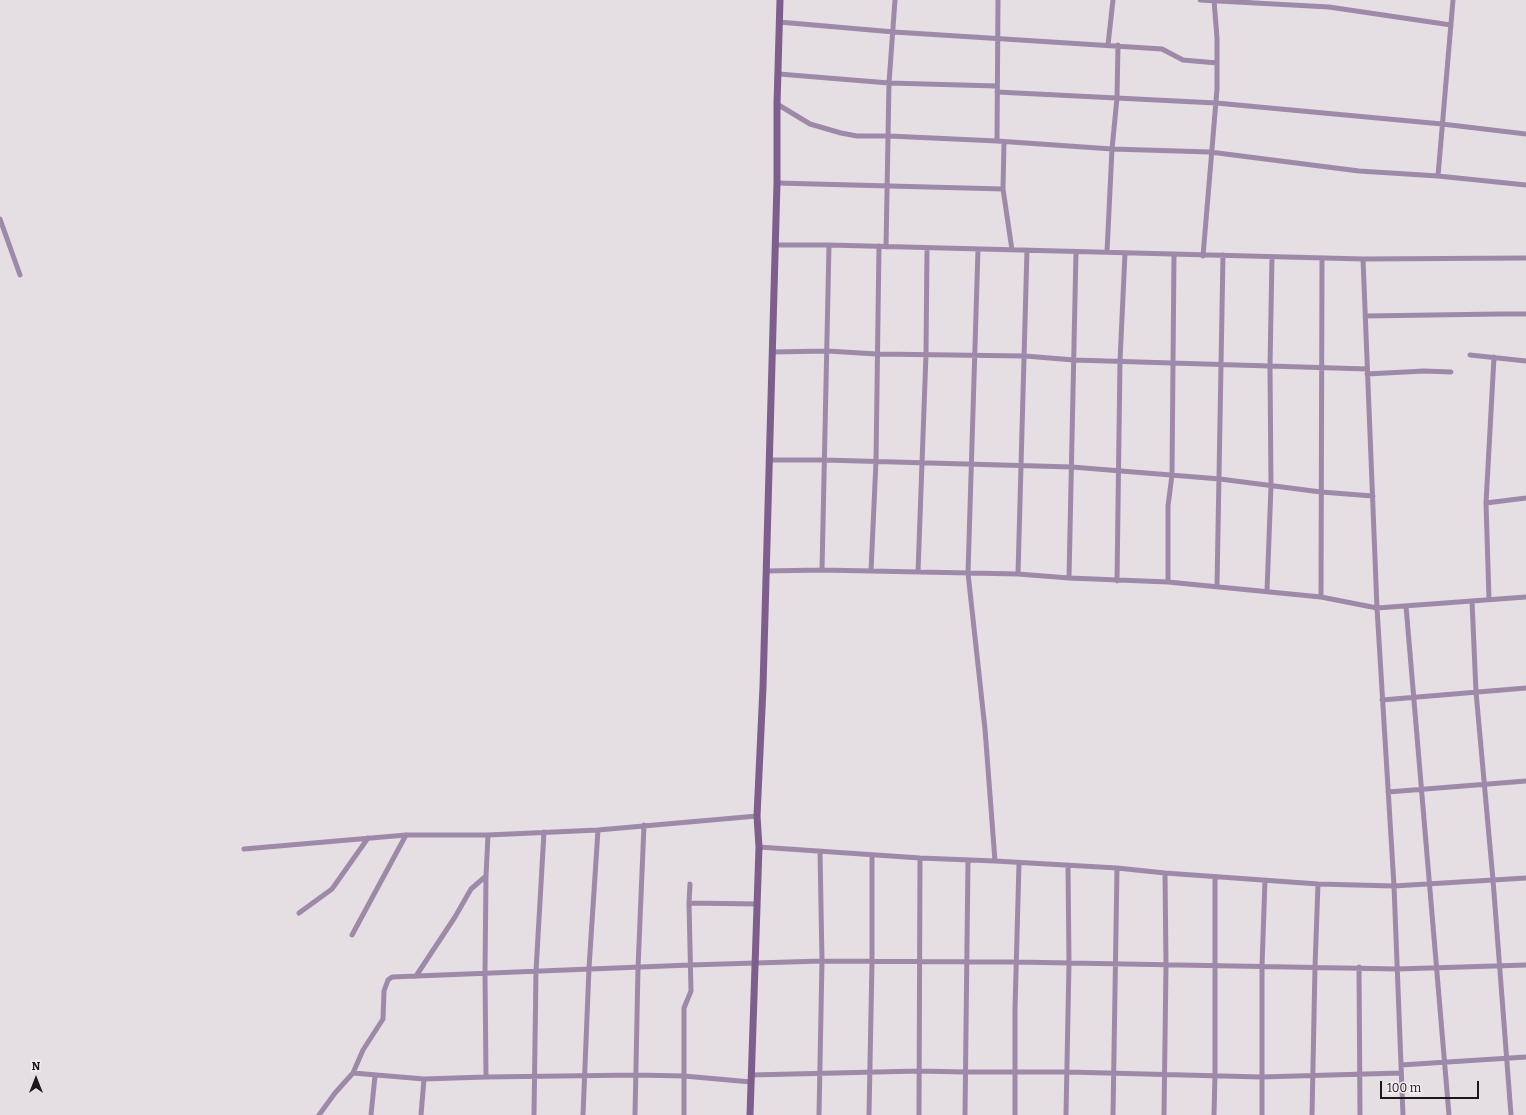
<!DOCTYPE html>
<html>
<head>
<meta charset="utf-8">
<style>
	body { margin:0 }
	#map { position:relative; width:1526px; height:1115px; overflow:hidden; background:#e5dee3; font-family:Bitter,serif }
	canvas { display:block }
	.north { position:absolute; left:16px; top:1059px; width:40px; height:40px; -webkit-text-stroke:3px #f3ebf0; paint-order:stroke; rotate:0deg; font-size:11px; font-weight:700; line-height:16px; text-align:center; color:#1a1819 }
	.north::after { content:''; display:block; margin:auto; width:14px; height:18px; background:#1a1819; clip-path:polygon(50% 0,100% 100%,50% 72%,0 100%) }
	.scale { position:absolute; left:1380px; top:1081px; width:99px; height:18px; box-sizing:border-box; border:2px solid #1a1819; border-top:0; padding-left:5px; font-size:12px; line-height:14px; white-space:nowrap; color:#1a1819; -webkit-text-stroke:3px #f3ebf0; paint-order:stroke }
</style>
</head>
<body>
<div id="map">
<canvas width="1526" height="1115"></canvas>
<div class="north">N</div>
<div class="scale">100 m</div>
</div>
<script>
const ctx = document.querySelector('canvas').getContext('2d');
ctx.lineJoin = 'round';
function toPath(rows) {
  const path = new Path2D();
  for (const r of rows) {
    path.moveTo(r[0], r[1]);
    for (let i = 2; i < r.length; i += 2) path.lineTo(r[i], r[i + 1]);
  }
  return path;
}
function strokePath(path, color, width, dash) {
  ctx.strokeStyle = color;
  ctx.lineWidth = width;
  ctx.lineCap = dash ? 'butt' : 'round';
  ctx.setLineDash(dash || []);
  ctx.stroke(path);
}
const street = toPath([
	[1200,0,1329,7,1451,25],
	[779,22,894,32,1162,49,1183,60,1217,63],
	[1108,45,1113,0],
	[779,74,889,83,997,86],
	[997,92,1216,103,1442,124,1526,134],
	[777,104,810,124,841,133,857,136,889,136,997,141,1112,149,1210,152,1359,171,1438,176,1526,185],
	[997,141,998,0],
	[1004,142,1003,189,1012,250],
	[1438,176,1453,0],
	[777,183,1003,189],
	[0,219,20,275],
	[775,245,829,245,1363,259,1526,258],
	[886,247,889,83,895,0],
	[978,249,968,573,985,729,995,861],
	[1107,252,1112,149,1117,98,1118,45],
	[1203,256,1217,89,1217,38,1214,0],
	[1363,259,1377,608,1394,886,1403,1115],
	[1365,316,1500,314,1526,314],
	[772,352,827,351,877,354,1025,356,1074,360,1367,369],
	[1470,355,1526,361],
	[1367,374,1424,371,1451,372],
	[769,460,824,460,1072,467,1220,479,1321,492,1373,496],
	[1486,503,1526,498],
	[822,570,829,245],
	[766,571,822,570,1018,574,1069,578,1168,582,1321,597,1377,608,1526,597],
	[871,571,876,461,879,246],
	[918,572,926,354,927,248],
	[1018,574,1027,250],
	[1069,578,1076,252],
	[1117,581,1120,361,1125,253],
	[1168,582,1168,506,1172,475,1174,254],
	[1217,586,1223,255],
	[1267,591,1271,486,1270,366,1272,257],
	[1321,597,1322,258],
	[1489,599,1486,503,1494,357],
	[1472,601,1476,692,1493,880,1511,1115],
	[1406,606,1449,1115],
	[1382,700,1526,688],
	[1388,792,1526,781],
	[759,847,920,858,995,861,1117,868,1165,873,1318,884,1394,886,1526,878],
	[244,849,406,835,488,835,598,830,757,816],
	[689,903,690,884],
	[299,913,332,889,368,838],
	[352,935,406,835],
	[1359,967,1360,1115],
	[416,976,455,917,471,889,486,876],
	[1401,1065,1526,1057],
	[353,1073,363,1050,383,1019,384,991,388,980,392,977,690,965,822,961,1016,962,1397,969,1526,965],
	[751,1075,919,1071,965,1072,1068,1072,1261,1077,1401,1073],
	[486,1077,485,973,486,876,488,835],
	[319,1115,335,1093,353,1073,424,1079,486,1077,636,1075,684,1076,751,1082],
	[371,1115,375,1076],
	[421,1115,424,1079],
	[534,1115,536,971,544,832],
	[583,1115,589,968,598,830],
	[635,1115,638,968,644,825],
	[684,1115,684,1008,691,991,689,903,757,904],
	[819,1115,822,961,820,851],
	[869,1115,872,962,872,855],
	[919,1115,920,858],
	[965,1115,968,860],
	[1015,1115,1015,1009,1019,863],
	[1066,1115,1069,963,1068,865],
	[1113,1115,1117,868],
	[1164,1115,1166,965,1165,873],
	[1214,1115,1215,1075,1215,877],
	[1262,1115,1262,966,1265,880],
	[1312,1115,1315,967,1318,884]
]);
const secondary = toPath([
	[750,1115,759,847,757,816,763,687,777,183,777,104,780,0]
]);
strokePath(street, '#9e89a9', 5);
strokePath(secondary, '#7e5e8d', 7);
</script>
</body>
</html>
